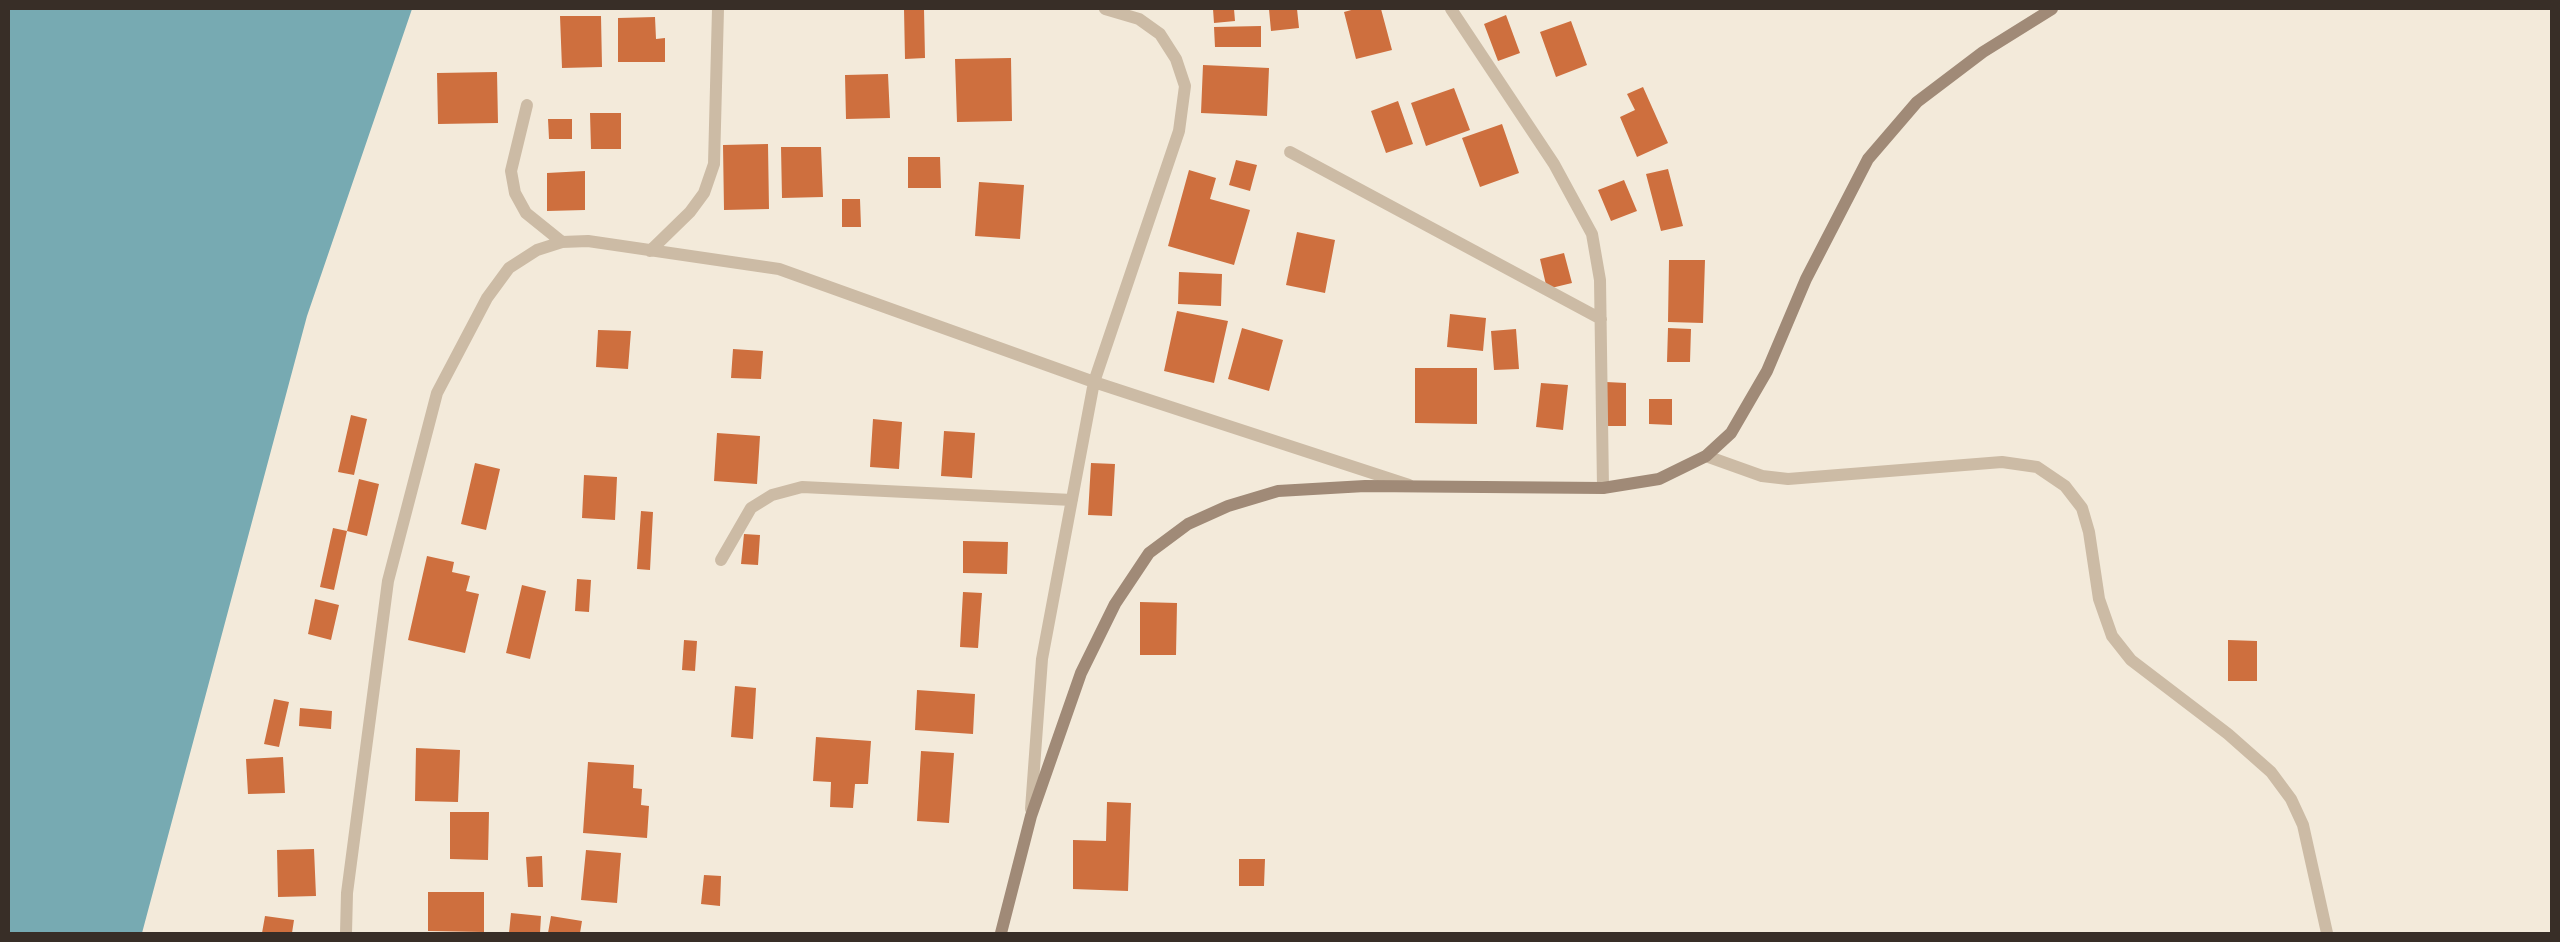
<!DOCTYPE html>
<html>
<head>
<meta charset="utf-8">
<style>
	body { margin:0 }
	#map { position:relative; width:2560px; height:942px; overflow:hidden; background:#f3eada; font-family:"DM Sans",sans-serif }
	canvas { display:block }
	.frame { position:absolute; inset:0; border:10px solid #382e27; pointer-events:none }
</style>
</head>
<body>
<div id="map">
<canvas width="2560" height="942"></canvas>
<div class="frame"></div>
</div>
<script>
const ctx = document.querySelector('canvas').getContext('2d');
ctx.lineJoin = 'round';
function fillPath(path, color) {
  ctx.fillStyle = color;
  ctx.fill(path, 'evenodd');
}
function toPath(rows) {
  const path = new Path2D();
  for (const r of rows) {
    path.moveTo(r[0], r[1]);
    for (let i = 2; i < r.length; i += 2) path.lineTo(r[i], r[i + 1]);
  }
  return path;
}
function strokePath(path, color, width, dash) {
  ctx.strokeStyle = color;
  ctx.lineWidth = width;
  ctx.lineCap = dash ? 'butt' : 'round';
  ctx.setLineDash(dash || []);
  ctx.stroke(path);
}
const water = toPath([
	[9,9,412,9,307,316,142,933,9,933]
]);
const building = toPath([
	[904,9,924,9,925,58,905,59],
	[1213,9,1234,9,1235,21,1214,23],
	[1269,9,1297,9,1299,28,1271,31],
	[1355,9,1381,9,1392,50,1356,59,1344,12],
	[1506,15,1520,53,1498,61,1484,24],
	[560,16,601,16,602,67,562,68],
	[655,17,656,39,665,38,665,62,618,62,618,18],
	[1571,21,1587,65,1556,77,1540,32],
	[1261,26,1261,47,1215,47,1214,27],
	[1011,58,1012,121,957,122,955,59],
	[1203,65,1269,68,1267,116,1201,113],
	[497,72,498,123,438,124,437,73],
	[888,74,890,118,846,119,845,75],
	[1643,87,1668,143,1637,157,1620,117,1635,110,1627,94],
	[1454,88,1470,130,1426,146,1411,103],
	[1398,101,1413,144,1386,153,1371,111],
	[590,113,621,113,621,149,591,149],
	[548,119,572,119,572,139,549,139],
	[1502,124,1519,173,1480,187,1462,138],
	[768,144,769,209,724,210,723,145],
	[781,147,821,147,823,197,782,198],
	[908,157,940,157,941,188,908,188],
	[1236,160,1257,165,1250,191,1229,185],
	[1668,169,1683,226,1661,231,1646,174],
	[1189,170,1216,178,1210,199,1250,210,1234,265,1168,246],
	[585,171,585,210,547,211,547,173],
	[1624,180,1637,211,1611,221,1598,190],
	[979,182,1024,185,1020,239,975,236],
	[842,199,860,199,861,227,842,227],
	[1297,232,1335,240,1325,293,1286,285],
	[1564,253,1572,283,1547,289,1540,259],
	[1669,260,1705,260,1703,323,1668,322],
	[1179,272,1222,274,1221,306,1178,304],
	[1177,311,1228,321,1214,383,1164,371],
	[1450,314,1486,318,1483,351,1447,347],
	[1242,328,1283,340,1269,391,1228,379],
	[1668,328,1691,329,1690,362,1667,362],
	[1516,329,1519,369,1494,370,1491,331],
	[598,330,631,331,628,369,596,367],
	[733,349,763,351,761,379,731,378],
	[1415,368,1477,368,1477,424,1415,423],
	[1606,382,1626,383,1626,426,1605,426],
	[1541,383,1568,385,1563,430,1536,427],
	[1649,399,1672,399,1672,425,1649,424],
	[351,415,367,419,354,475,338,472],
	[873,419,902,422,899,469,870,467],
	[944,431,975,433,972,478,941,476],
	[717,433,760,436,757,484,714,481],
	[475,463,500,469,486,530,461,524],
	[1091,463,1115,464,1112,516,1088,515],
	[584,475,617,477,615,520,582,518],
	[359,479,379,484,367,536,347,531],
	[641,511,653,512,650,570,637,569],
	[333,528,347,531,334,590,320,587],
	[744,534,760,535,758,565,741,564],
	[963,541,1008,542,1007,574,963,573],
	[427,556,454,562,452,572,470,576,466,591,479,594,465,653,408,640],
	[577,579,591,580,589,612,575,611],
	[522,585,546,591,530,659,506,653],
	[963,592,982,593,978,648,960,647],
	[315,599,339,605,331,640,308,634],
	[1140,602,1177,603,1176,655,1140,655],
	[684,640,697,641,695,671,682,670],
	[2228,640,2257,641,2257,681,2228,681],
	[735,686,756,688,753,739,731,737],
	[917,690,975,694,973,734,915,730],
	[274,699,289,702,279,747,264,744],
	[300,708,332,711,331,729,299,726],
	[816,737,871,741,868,784,855,784,853,808,830,807,831,782,813,781],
	[416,748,460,750,458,802,415,801],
	[921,751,954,753,949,823,917,821],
	[283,757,285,793,248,794,246,759],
	[588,762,634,765,633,788,642,789,641,805,649,806,647,838,583,833],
	[1107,802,1131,803,1128,891,1073,889,1073,840,1106,841],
	[450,812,489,812,488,860,450,859],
	[314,849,316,896,278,897,277,850],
	[586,850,621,853,617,903,581,900],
	[542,856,543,887,528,887,526,857],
	[1239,859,1265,859,1264,886,1239,886],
	[704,875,721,876,720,906,701,904],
	[428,892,484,892,484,932,428,931],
	[511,913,541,916,540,933,509,933],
	[265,916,294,920,292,933,262,933],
	[551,916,582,921,580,933,548,933]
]);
const street = toPath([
	[1451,9,1554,164,1592,234,1600,280,1603,488],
	[527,105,511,171,515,193,526,213,562,242],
	[1290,152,1601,319],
	[650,251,690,212,704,193,714,164,718,9],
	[1706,456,1762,476,1788,479,2002,462,2037,467,2065,486,2082,508,2089,532,2099,599,2112,636,2131,660,2228,734,2271,772,2291,799,2303,825,2327,933],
	[721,560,751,508,772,495,802,487,1072,500],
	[1031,809,1042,659,1094,382,1179,131,1185,86,1176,59,1160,34,1139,19,1105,9],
	[346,933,347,893,388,581,437,393,487,298,509,268,537,250,562,242,588,241,779,269,1094,382,1409,485]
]);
const secondary = toPath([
	[1001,933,1031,816,1081,673,1115,604,1149,553,1188,524,1228,506,1278,491,1365,486,1603,488,1659,479,1706,456,1731,433,1767,371,1806,279,1868,159,1917,102,1983,52,2052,9]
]);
fillPath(water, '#77aab2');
fillPath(building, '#ce6f3e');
strokePath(street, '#ccbba5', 12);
strokePath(secondary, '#a08a77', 12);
</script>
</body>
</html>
